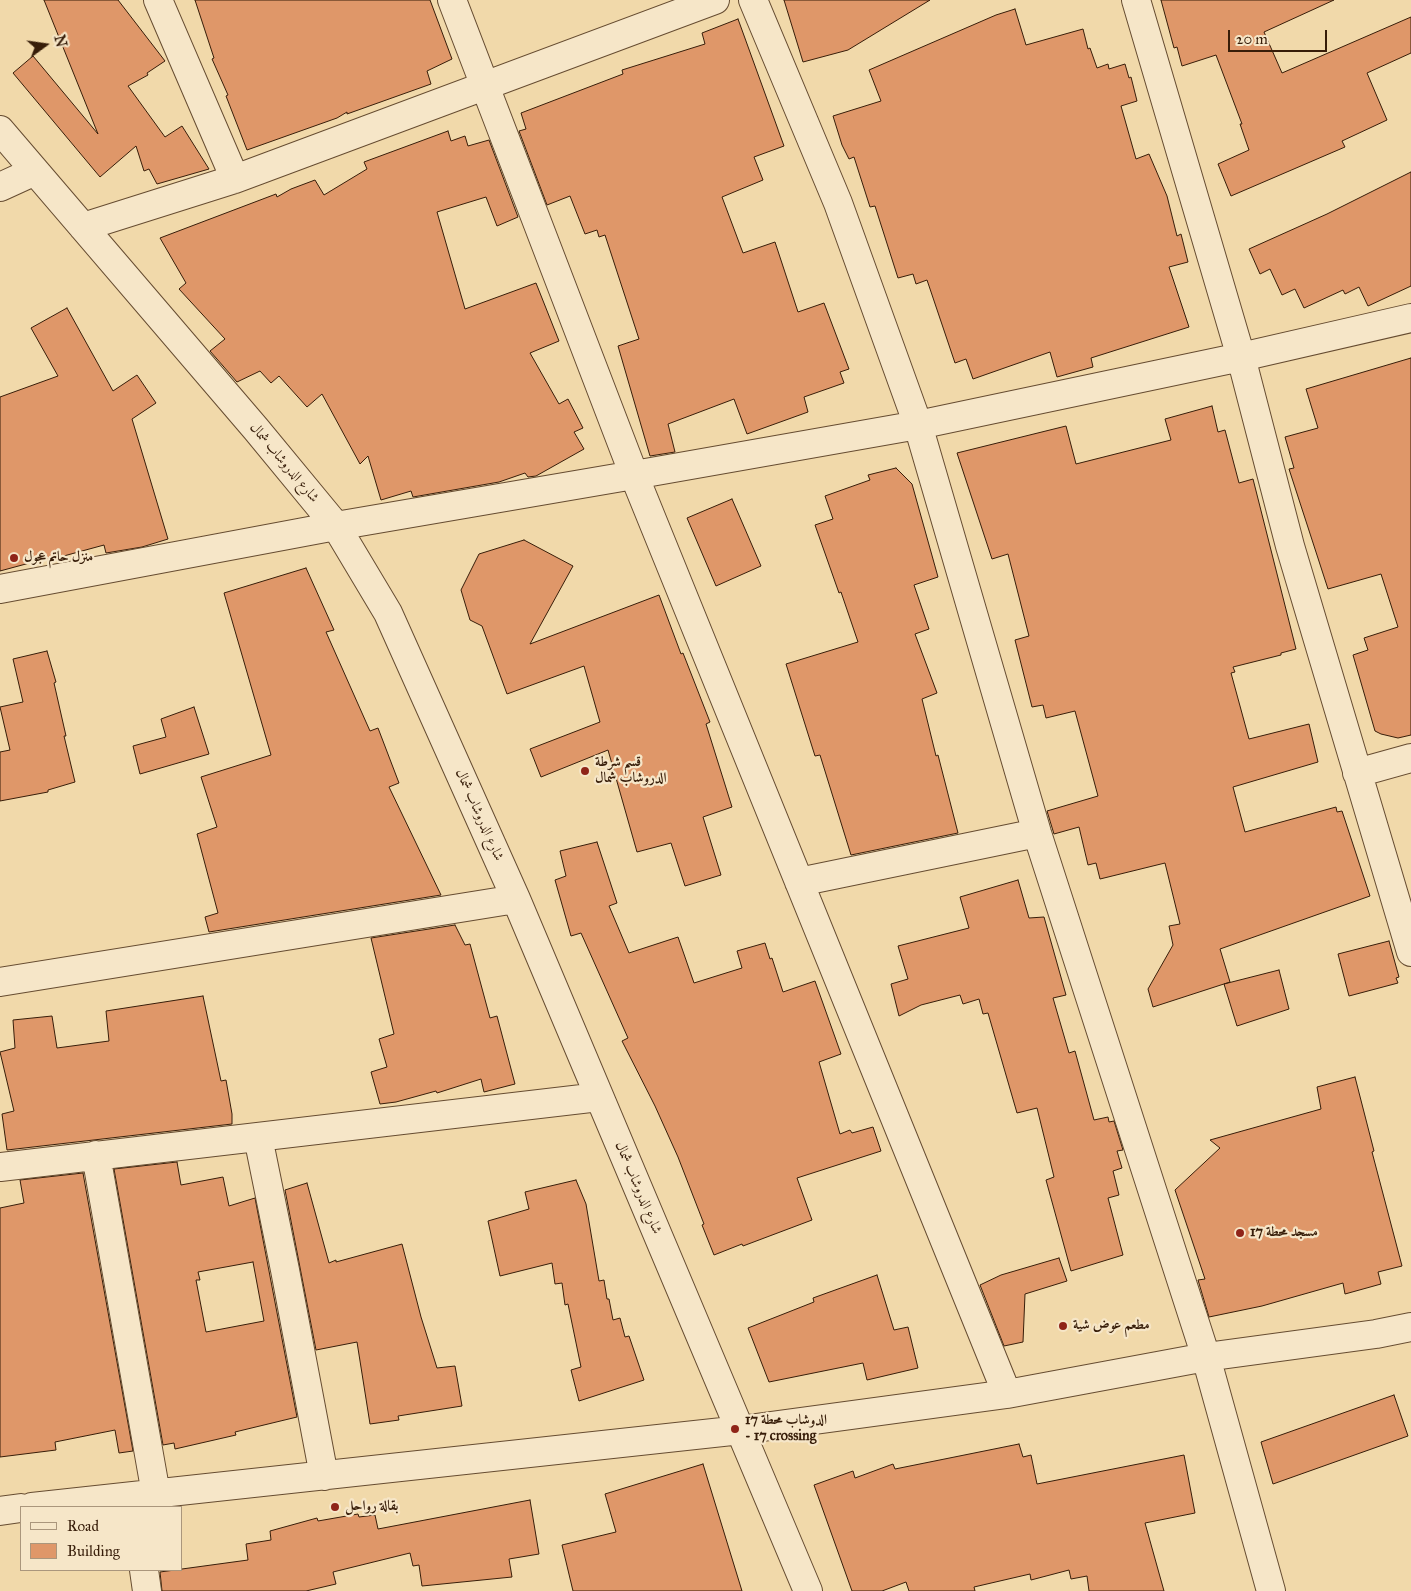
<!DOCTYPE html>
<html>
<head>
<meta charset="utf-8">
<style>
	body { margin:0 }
	#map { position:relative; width:1411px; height:1591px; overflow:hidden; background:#f1d9aa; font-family:"IM FELL Great Primer",serif }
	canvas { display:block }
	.legend { position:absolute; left:20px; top:1506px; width:162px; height:65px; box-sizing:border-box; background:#f6e6c8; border:1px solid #aa967c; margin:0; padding:6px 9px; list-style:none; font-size:15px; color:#371d09 }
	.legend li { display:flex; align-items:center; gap:10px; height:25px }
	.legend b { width:25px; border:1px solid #aa967c }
	.north { position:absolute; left:20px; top:20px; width:50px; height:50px; -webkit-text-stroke:4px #f6e6c8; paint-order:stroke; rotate:76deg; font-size:14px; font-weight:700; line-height:20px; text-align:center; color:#371d09 }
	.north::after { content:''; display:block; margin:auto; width:18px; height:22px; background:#371d09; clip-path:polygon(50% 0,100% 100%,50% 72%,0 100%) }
	.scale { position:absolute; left:1228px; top:30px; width:99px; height:22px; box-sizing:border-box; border:2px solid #371d09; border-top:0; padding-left:6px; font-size:15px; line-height:18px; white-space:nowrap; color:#371d09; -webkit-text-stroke:4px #f6e6c8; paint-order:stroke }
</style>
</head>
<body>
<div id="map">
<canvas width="1411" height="1591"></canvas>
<ul class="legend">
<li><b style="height:6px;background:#f6e6c8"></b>Road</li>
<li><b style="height:14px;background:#df9769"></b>Building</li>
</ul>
<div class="north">N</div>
<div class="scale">20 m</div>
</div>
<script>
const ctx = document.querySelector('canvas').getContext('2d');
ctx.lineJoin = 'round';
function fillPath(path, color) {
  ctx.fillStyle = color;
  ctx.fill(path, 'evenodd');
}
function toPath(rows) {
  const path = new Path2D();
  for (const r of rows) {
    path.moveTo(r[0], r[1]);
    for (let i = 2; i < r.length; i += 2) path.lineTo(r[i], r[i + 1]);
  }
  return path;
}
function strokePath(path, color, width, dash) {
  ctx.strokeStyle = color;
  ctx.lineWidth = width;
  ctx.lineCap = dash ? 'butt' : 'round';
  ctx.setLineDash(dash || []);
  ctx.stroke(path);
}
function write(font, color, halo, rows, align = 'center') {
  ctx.font = font + ' "IM FELL Great Primer",Amiri,serif';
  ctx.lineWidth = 4.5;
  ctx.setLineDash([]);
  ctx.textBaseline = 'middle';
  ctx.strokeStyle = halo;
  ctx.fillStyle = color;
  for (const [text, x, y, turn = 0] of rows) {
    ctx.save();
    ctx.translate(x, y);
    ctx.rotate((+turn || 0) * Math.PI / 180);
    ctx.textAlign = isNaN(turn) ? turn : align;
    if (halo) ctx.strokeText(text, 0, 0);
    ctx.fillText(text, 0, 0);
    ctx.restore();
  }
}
const building = toPath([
	[44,0,118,0,165,61,147,73,148,75,128,86,165,137,182,126,209,169,157,184,149,169,144,171,136,146,100,177,13,73,33,56,98,134,44,0],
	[195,0,430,0,452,59,427,71,431,84,347,114,347,112,337,118,247,150,226,96,228,95,212,59,214,58,195,0],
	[784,0,930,0,848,50,803,62,784,0],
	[1161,0,1334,0,1264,32,1282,73,1411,17,1411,53,1367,73,1387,120,1342,141,1345,147,1231,196,1218,164,1249,150,1240,124,1242,124,1216,55,1182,66,1177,47,1174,48,1161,0],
	[1015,9,1026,45,1083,29,1088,49,1090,48,1097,68,1108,64,1109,69,1125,64,1129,78,1131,77,1137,101,1121,106,1136,159,1149,154,1167,196,1177,236,1181,234,1188,262,1169,267,1189,327,1091,358,1093,367,1057,377,1050,352,973,379,966,359,955,363,927,280,916,284,913,274,898,278,875,206,870,207,854,157,849,159,842,145,833,116,881,101,869,70,996,15,1015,9],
	[738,19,784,146,754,157,763,180,722,197,743,253,775,242,798,312,824,303,849,369,840,372,844,383,804,397,808,412,747,434,734,399,668,424,675,452,650,456,618,346,639,339,605,235,599,237,597,230,585,234,570,196,547,205,519,131,526,129,521,113,623,74,622,70,705,44,702,33,738,19],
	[448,131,451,141,465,136,468,146,489,140,518,217,497,226,486,197,437,212,465,309,536,283,559,341,530,353,559,404,568,399,583,428,574,432,584,449,536,476,528,477,525,473,499,482,413,497,411,491,381,500,368,456,360,464,322,394,307,407,279,376,271,383,260,371,237,382,210,351,225,339,179,289,186,283,160,238,276,194,277,197,291,189,315,180,324,195,367,169,364,162,448,131],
	[1411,172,1411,286,1368,306,1359,287,1345,294,1343,290,1304,308,1295,289,1282,295,1270,269,1260,274,1249,249,1327,214,1411,172],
	[67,308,113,391,137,375,156,403,132,419,168,539,142,547,106,553,104,545,49,560,48,558,0,571,0,397,58,376,31,328,67,308],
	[1411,358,1411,735,1398,738,1381,734,1375,731,1353,655,1368,650,1364,638,1398,627,1381,574,1328,589,1289,469,1294,468,1285,437,1318,428,1306,389,1411,358],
	[1212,406,1218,432,1225,430,1239,483,1253,479,1296,649,1281,653,1281,655,1233,667,1235,672,1231,673,1249,739,1309,724,1318,762,1233,787,1245,832,1336,807,1337,812,1342,811,1370,896,1220,949,1230,982,1153,1007,1148,989,1173,945,1169,926,1180,924,1165,863,1100,879,1096,863,1088,865,1079,827,1054,834,1047,811,1098,796,1075,711,1046,718,1043,705,1032,707,1015,640,1029,636,1008,554,992,559,957,453,1066,426,1076,464,1171,440,1165,419,1212,406],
	[896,468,912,484,938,577,914,585,929,629,915,634,937,693,922,699,936,756,938,755,958,833,851,855,820,755,815,756,786,664,858,642,841,592,839,593,815,525,833,519,825,496,870,480,868,475,896,468],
	[732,499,761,566,716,586,687,518,732,499],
	[524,540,573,566,530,644,659,595,681,654,683,653,710,722,706,724,732,807,703,817,721,875,685,886,671,843,637,852,608,750,541,777,530,749,600,722,584,666,507,694,482,626,470,620,461,590,479,554,524,540],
	[306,568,334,630,326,632,370,731,378,728,399,783,389,787,441,895,209,932,205,917,218,913,197,834,217,827,201,777,271,755,224,593,306,568],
	[47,651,56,682,54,683,66,736,64,736,75,782,48,790,48,792,0,801,0,752,10,750,0,707,23,702,13,659,47,651],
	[194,707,209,754,140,774,133,746,166,737,161,719,194,707],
	[597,842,617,903,609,906,629,953,678,937,694,983,742,968,737,951,765,943,770,959,772,958,783,992,815,981,841,1054,819,1062,840,1134,850,1130,852,1133,873,1127,881,1151,797,1178,812,1220,743,1246,742,1244,714,1255,702,1225,704,1224,678,1157,655,1106,622,1041,628,1038,581,933,571,936,555,880,566,876,560,851,597,842],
	[1018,880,1029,918,1044,917,1066,995,1053,998,1069,1053,1075,1051,1094,1120,1108,1117,1109,1122,1114,1121,1123,1150,1117,1151,1122,1168,1113,1171,1119,1195,1108,1198,1123,1255,1071,1271,1046,1180,1054,1177,1037,1108,1017,1113,988,1013,983,1014,979,999,963,1004,960,995,921,1005,899,1016,891,984,908,979,898,946,969,928,960,897,1018,880],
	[455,925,465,945,470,944,490,1018,497,1016,515,1084,484,1092,481,1079,437,1093,436,1091,396,1102,380,1104,371,1072,387,1067,379,1039,394,1034,371,938,455,925],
	[1389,941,1399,977,1396,978,1398,983,1349,996,1338,954,1389,941],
	[1279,970,1289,1009,1237,1026,1224,984,1279,970],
	[203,996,221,1081,226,1080,232,1114,232,1124,7,1150,2,1114,14,1111,0,1052,15,1048,13,1020,52,1016,57,1048,109,1041,106,1011,203,996],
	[1355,1077,1374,1151,1372,1152,1402,1266,1378,1272,1381,1284,1345,1294,1343,1283,1262,1306,1209,1317,1198,1280,1205,1279,1175,1190,1220,1148,1210,1140,1321,1109,1317,1087,1355,1077],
	[177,1162,181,1185,223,1177,229,1206,255,1198,297,1417,235,1432,236,1435,175,1449,174,1443,163,1445,114,1169,177,1162],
	[253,1262,264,1321,206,1332,196,1280,200,1280,198,1272,253,1262],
	[83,1173,133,1451,119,1453,115,1430,55,1442,56,1450,0,1457,0,1208,24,1203,20,1180,83,1173],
	[576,1180,586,1204,599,1281,604,1280,607,1299,609,1299,613,1320,620,1318,625,1337,629,1336,644,1380,579,1401,571,1370,581,1367,568,1304,565,1305,562,1283,555,1284,552,1263,500,1276,488,1221,529,1209,525,1192,576,1180],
	[307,1183,329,1263,336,1260,336,1262,402,1244,421,1317,437,1368,455,1366,462,1406,398,1416,399,1420,370,1424,357,1342,316,1350,285,1190,307,1183],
	[1059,1258,1067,1281,1025,1294,1023,1342,1004,1346,980,1285,1001,1275,1059,1258],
	[877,1275,894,1330,908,1327,918,1368,867,1380,863,1363,769,1382,748,1328,814,1302,813,1298,877,1275],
	[1394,1395,1408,1436,1273,1484,1261,1442,1394,1395],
	[1019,1444,1023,1457,1031,1455,1037,1484,1184,1455,1195,1513,1145,1523,1164,1591,1089,1591,1087,1576,1071,1579,1069,1570,1031,1580,1030,1574,974,1587,975,1591,909,1591,906,1582,882,1591,852,1591,814,1485,853,1471,855,1478,893,1464,895,1469,1019,1444],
	[703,1464,742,1591,573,1591,562,1545,616,1532,605,1494,703,1464],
	[530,1500,539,1554,509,1559,512,1577,422,1586,419,1565,413,1566,410,1553,333,1572,336,1584,306,1591,162,1591,160,1572,248,1560,246,1544,271,1540,270,1531,317,1518,318,1521,358,1514,359,1517,375,1515,378,1529,530,1500]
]);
const minor = toPath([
	[158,0,235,179],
	[452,0,634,475,1007,1394],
	[753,0,838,203,918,425,1037,833,1206,1357,1271,1591],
	[1136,0,1241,357,1290,546,1411,952],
	[0,130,256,429,336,526,388,613,516,899,808,1591],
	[0,187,35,171],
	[83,227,235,179,715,0],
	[0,589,336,526,634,475,918,425,1241,357,1411,318],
	[1357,773,1411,758],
	[799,882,1037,833],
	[0,982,516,899],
	[258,1137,285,1270,324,1476],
	[96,1155,156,1494],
	[0,1167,599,1097],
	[32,1507,741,1430,1007,1394,1206,1357,1376,1334,1411,1327],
	[0,1511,21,1508],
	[144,1570,147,1591]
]);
const markers = [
	[14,558,5,"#8f2418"],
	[585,771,5,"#8f2418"],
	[1240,1233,5,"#8f2418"],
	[1063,1326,5,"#8f2418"],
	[735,1429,5,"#8f2418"],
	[335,1507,5,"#8f2418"]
];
const streetNames = [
	["شارع الدروشاب شمال",284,463,50],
	["شارع الدروشاب شمال",479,815,66],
	["شارع الدروشاب شمال",638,1188,67]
];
const poiNames = [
	["منزل حاتم عجول",24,558],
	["قسم شرطة",595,763],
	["الدروشاب شمال",595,779],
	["مسجد محطة 17",1250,1233],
	["مطعم عوض شية",1073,1326],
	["الدوشاب محطة 17",745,1421],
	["- 17 crossing",745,1437],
	["بقالة رواحل",345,1507]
];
fillPath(building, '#df9769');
strokePath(building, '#371d09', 1);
strokePath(minor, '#664c31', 30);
strokePath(minor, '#f6e6c8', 28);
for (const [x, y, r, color] of markers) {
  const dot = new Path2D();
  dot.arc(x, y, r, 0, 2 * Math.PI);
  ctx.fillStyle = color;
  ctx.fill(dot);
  strokePath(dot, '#f6e6c8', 2);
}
write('14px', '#371d09', '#f6e6c8', streetNames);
write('bold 14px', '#371d09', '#f6e6c8', poiNames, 'left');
</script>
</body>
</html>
